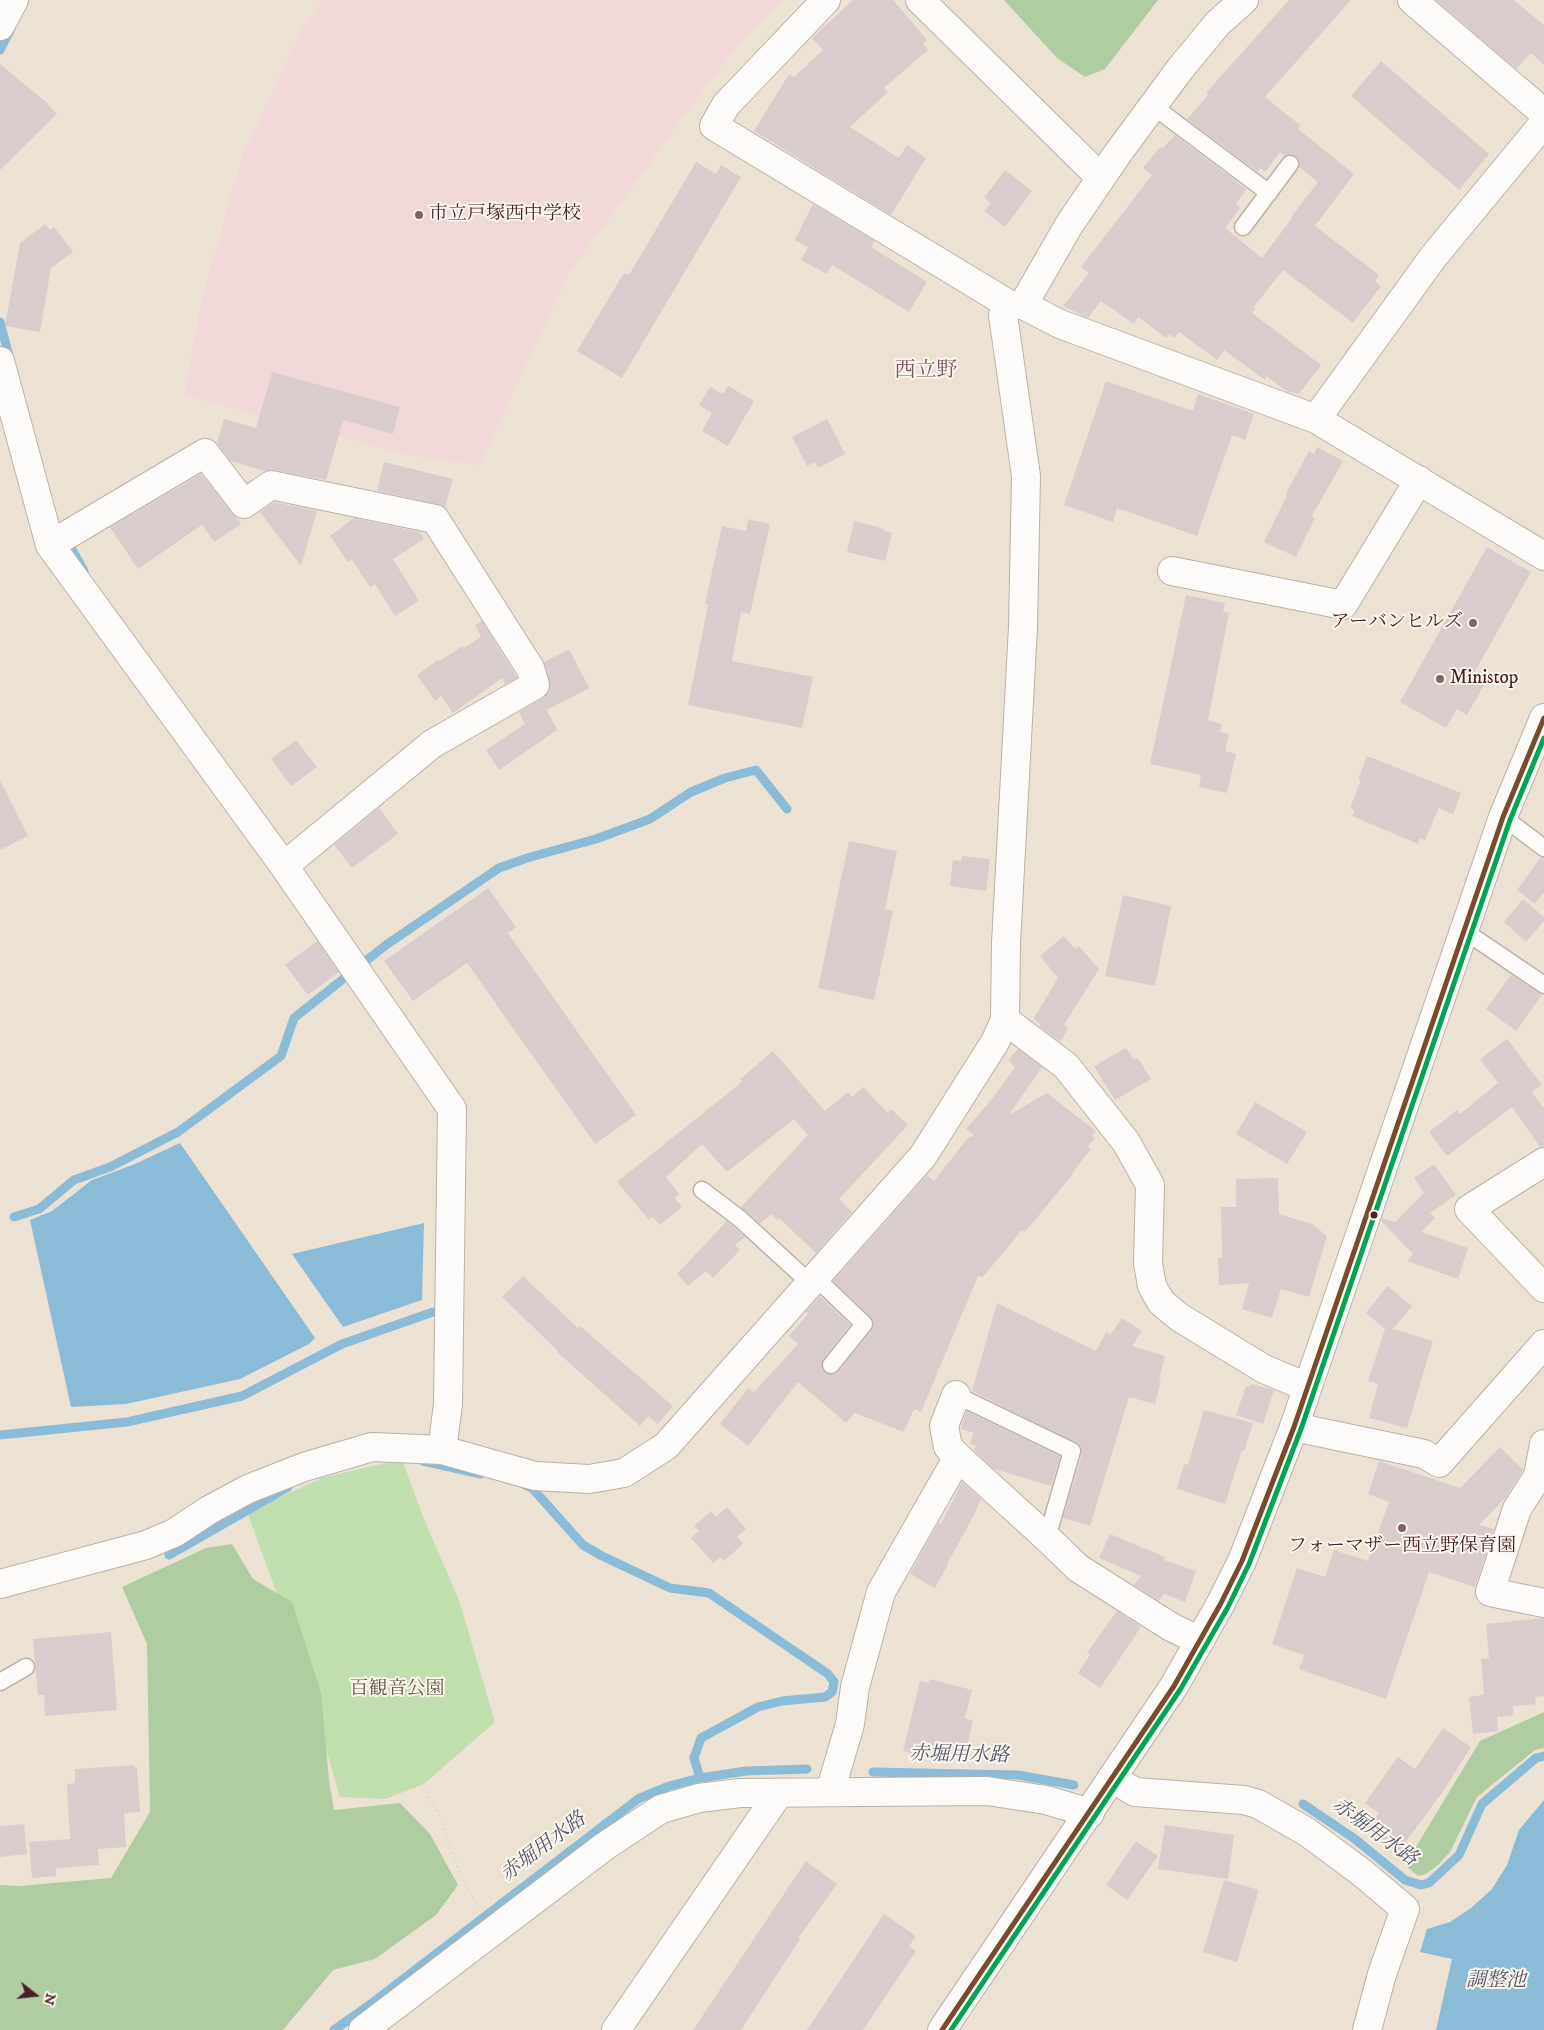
<!DOCTYPE html>
<html>
<head>
<meta charset="utf-8">
<style>
	body { margin:0 }
	#map { position:relative; width:1544px; height:2030px; overflow:hidden; background:#ece2d4; font-family:"IM FELL DW Pica",serif }
	canvas { display:block }
	.north { position:absolute; left:10px; top:1970px; width:50px; height:50px; -webkit-text-stroke:4px #fbf7ec; paint-order:stroke; rotate:106deg; font-size:14px; font-weight:700; line-height:20px; text-align:center; color:#4a1f2b }
	.north::after { content:''; display:block; margin:auto; width:18px; height:22px; background:#4a1f2b; clip-path:polygon(50% 0,100% 100%,50% 72%,0 100%) }
</style>
</head>
<body>
<div id="map">
<canvas width="1544" height="2030"></canvas>
<div class="north">N</div>
</div>
<script>
const ctx = document.querySelector('canvas').getContext('2d');
ctx.lineJoin = 'round';
function fillPath(path, color) {
  ctx.fillStyle = color;
  ctx.fill(path, 'evenodd');
}
function toPath(rows) {
  const path = new Path2D();
  for (const r of rows) {
    path.moveTo(r[0], r[1]);
    for (let i = 2; i < r.length; i += 2) path.lineTo(r[i], r[i + 1]);
  }
  return path;
}
function strokePath(path, color, width, dash) {
  ctx.strokeStyle = color;
  ctx.lineWidth = width;
  ctx.lineCap = dash ? 'butt' : 'round';
  ctx.setLineDash(dash || []);
  ctx.stroke(path);
}
function write(font, color, halo, rows, align = 'center') {
  ctx.font = font + ' "IM FELL DW Pica","Noto Serif JP",serif';
  ctx.lineWidth = 4;
  ctx.setLineDash([]);
  ctx.textBaseline = 'middle';
  ctx.strokeStyle = halo;
  ctx.fillStyle = color;
  for (const [text, x, y, turn = 0] of rows) {
    ctx.save();
    ctx.translate(x, y);
    ctx.rotate((+turn || 0) * Math.PI / 180);
    ctx.textAlign = isNaN(turn) ? turn : align;
    if (halo) ctx.strokeText(text, 0, 0);
    ctx.fillText(text, 0, 0);
    ctx.restore();
  }
}
const built = toPath([
	[322,0,783,0,752,29,707,85,568,275,480,465,411,456,184,395,202,298,242,156,303,27]
]);
const green = toPath([
	[402,1459,423,1517,459,1600,495,1722,424,1784,385,1799,340,1797,296,1646,247,1512,322,1478]
]);
const forest = toPath([
	[1004,0,1158,0,1105,69,1085,77,1057,58],
	[232,1544,253,1579,292,1602,321,1693,329,1780,334,1810,400,1803,430,1834,458,1885,436,1915,375,1959,333,1970,283,2030,0,2030,0,1885,19,1886,111,1878,150,1812,147,1644,122,1587,206,1548],
	[1544,1712,1544,1748,1535,1750,1477,1797,1450,1852,1439,1864,1426,1874,1418,1876,1405,1865,1480,1741]
]);
const water = toPath([
	[180,1143,315,1338,309,1344,240,1379,126,1404,71,1407,30,1220,52,1211,92,1180,135,1164],
	[424,1223,422,1300,343,1327,292,1254],
	[1544,1800,1544,2030,1436,2030,1452,1959,1420,1952,1427,1929,1450,1922,1471,1908,1492,1889,1507,1865,1519,1830]
]);
const stream = toPath([
	[0,50,11,29],
	[0,322,10,360],
	[66,539,84,571],
	[14,1217,39,1209,74,1180,110,1167,178,1132,281,1056,294,1018,386,945,499,868,527,858,596,839,650,819,691,792,725,778,756,770,787,809],
	[0,1435,127,1422,242,1396,342,1344,433,1312],
	[423,1461,481,1474],
	[525,1485,532,1488,583,1545,602,1556,670,1588,709,1593,828,1674,834,1682,832,1692,825,1697,782,1701,758,1707,701,1738,694,1758,700,1778],
	[169,1555,288,1487],
	[873,1772,1018,1775,1074,1785],
	[1303,1804,1355,1839,1405,1880,1421,1885,1429,1883,1459,1855,1482,1804,1536,1758,1544,1756],
	[334,2030,368,2006,638,1799,669,1786,700,1778,746,1771,807,1769]
]);
const building = toPath([
	[853,0,893,0,927,40,923,44,928,50,884,88,888,92,850,127,899,158,907,145,926,158,891,215,754,131,789,74,794,77,823,50,812,38],
	[1289,0,1351,0,1265,97,1300,125,1298,129,1354,174,1315,226,1379,275,1375,281,1381,286,1353,323,1283,270,1253,308,1255,309,1252,313,1321,365,1299,394,1288,392,1266,376,1265,380,1224,350,1217,360,1179,332,1174,338,1169,334,1166,338,1138,317,1134,324,1101,301,1088,318,1063,306,1089,273,1081,267,1152,175,1143,168,1160,147,1162,149,1175,135,1246,189,1236,204,1240,208,1225,228,1262,258,1292,218,1291,217,1318,182,1299,167,1299,161,1296,156,1291,154,1285,156,1280,152,1265,172,1260,168,1258,172,1187,119,1208,95,1206,93],
	[1436,0,1514,0,1544,25,1544,65,1531,53,1516,69],
	[1381,61,1489,154,1459,190,1351,96],
	[0,64,46,102,57,114,0,170],
	[696,162,716,174,721,165,741,177,622,378,577,351,624,273,629,275],
	[1005,170,1032,191,1005,227,984,211,991,203,984,198],
	[813,204,875,241,871,247,927,282,909,312,832,265,827,274,801,260,808,247,795,240],
	[45,224,50,230,54,227,73,252,51,268,40,332,5,326,20,243],
	[272,372,400,407,393,434,343,420,326,480,274,470,265,471,231,461,217,443,224,419,256,428],
	[1106,381,1193,411,1198,394,1254,414,1245,440,1232,435,1197,536,1117,508,1113,522,1064,505],
	[728,386,754,401,728,446,702,431,712,413,699,405,710,387,723,394],
	[827,419,845,454,818,468,815,462,807,466,792,437],
	[1317,447,1343,461,1312,516,1315,518,1296,557,1264,542,1287,495,1285,495,1309,451,1314,454],
	[384,462,453,479,445,507,438,504,377,491],
	[201,474,241,524,214,542,202,525,138,569,110,527],
	[274,502,317,511,301,566,260,512],
	[354,518,419,532,424,539,393,559,419,601,395,616,375,584,370,587,352,560,348,562,330,536],
	[748,519,770,524,750,614,741,612,732,661,813,677,802,728,688,705,708,605,705,604,722,526,746,531],
	[854,521,885,529,884,531,892,533,885,561,847,552],
	[1487,547,1531,572,1473,675,1486,682,1467,715,1457,709,1446,728,1400,702],
	[1186,595,1225,603,1223,612,1229,613,1208,720,1222,724,1220,732,1229,734,1225,751,1236,754,1227,793,1199,787,1201,775,1150,764],
	[482,621,517,678,505,684,502,678,453,713,441,696,435,701,417,675,438,660,439,661,463,646,464,648,481,637,475,625],
	[569,649,589,688,547,710,557,730,499,770,486,750,525,724,519,712,543,698,550,688,544,662],
	[296,740,317,767,291,786,271,759],
	[1367,756,1461,793,1453,814,1439,808,1425,840,1420,838,1418,844,1352,816,1355,810,1350,808,1361,780,1358,779],
	[0,780,28,836,0,850],
	[379,808,398,834,352,868,334,845],
	[849,841,897,851,885,909,893,911,874,1000,818,988],
	[962,856,990,859,986,891,950,886,953,860,961,861],
	[1541,857,1544,858,1544,892,1535,904,1517,890],
	[488,888,516,927,508,933,636,1115,595,1144,467,963,413,1001,384,961],
	[1123,895,1171,906,1155,986,1105,976],
	[1523,899,1544,917,1544,921,1526,942,1504,922],
	[1064,936,1075,949,1079,946,1099,969,1064,1025,1068,1029,1060,1042,1039,1026,1040,1025,1034,1018,1058,978,1040,956],
	[317,941,339,972,308,995,285,965],
	[1511,975,1542,995,1516,1031,1486,1009],
	[1507,1039,1542,1085,1532,1092,1544,1108,1544,1146,1540,1147,1512,1107,1447,1156,1429,1132,1457,1110,1460,1114,1498,1083,1480,1059],
	[1126,1048,1134,1060,1138,1058,1151,1079,1115,1100,1094,1066],
	[1018,1049,1042,1067,1009,1115,1047,1093,1096,1131,1092,1136,1095,1138,1088,1146,1091,1149,1072,1173,1073,1174,1025,1232,1022,1230,983,1277,978,1276,921,1412,914,1409,904,1432,855,1413,846,1423,798,1382,748,1446,720,1424,748,1388,754,1392,798,1344,789,1336,808,1314,806,1312,820,1296,850,1325,823,1359,822,1368,825,1373,834,1374,838,1372,872,1330,874,1325,871,1317,833,1281,927,1175,934,1181,967,1139,974,1135,966,1129,991,1100,1015,1067,1008,1060],
	[773,1051,825,1111,848,1092,852,1097,863,1087,888,1113,891,1109,908,1125,839,1199,852,1212,816,1253,779,1218,777,1220,771,1214,760,1224,741,1207,808,1135,794,1119,727,1172,702,1144,666,1177,679,1194,675,1198,682,1207,660,1225,653,1217,649,1220,617,1182,742,1082,740,1079],
	[1255,1102,1307,1132,1287,1164,1236,1134],
	[1434,1164,1456,1195,1430,1213,1435,1218,1421,1232,1468,1248,1458,1279,1407,1261,1413,1254,1381,1221,1382,1218,1395,1222,1424,1193,1414,1178],
	[1278,1178,1279,1214,1312,1224,1327,1236,1309,1297,1281,1289,1272,1318,1242,1309,1249,1283,1219,1285,1218,1258,1222,1258,1221,1207,1236,1207,1236,1179],
	[727,1221,745,1237,735,1245,740,1250,713,1278,706,1271,688,1286,677,1274],
	[523,1276,578,1328,580,1326,673,1406,658,1424,648,1416,640,1426,557,1352,558,1351,502,1297],
	[1387,1286,1412,1306,1393,1329,1433,1341,1407,1428,1369,1418,1378,1384,1368,1381,1385,1329,1366,1313],
	[997,1303,1096,1351,1106,1332,1111,1334,1122,1318,1142,1331,1132,1346,1165,1356,1159,1380,1161,1381,1155,1404,1129,1397,1090,1526,1063,1518,1082,1454,1080,1445,972,1391],
	[1252,1384,1274,1390,1263,1424,1236,1415,1246,1386,1250,1387],
	[1204,1410,1253,1423,1244,1451,1242,1450,1225,1504,1177,1489,1184,1464,1188,1465],
	[966,1411,1060,1456,1051,1486,994,1469,974,1450,976,1446,970,1444,974,1433,961,1429],
	[1500,1447,1523,1470,1507,1496,1479,1525,1494,1529,1475,1587,1429,1572,1386,1699,1299,1669,1304,1655,1272,1644,1297,1568,1325,1577,1334,1550,1368,1561,1389,1502,1368,1494,1379,1461,1460,1488],
	[962,1482,981,1499,974,1515,947,1564,948,1564,935,1588,910,1574,939,1522,941,1524],
	[727,1507,746,1529,737,1537,743,1544,724,1561,720,1557,713,1563,691,1538,699,1531,694,1526,711,1511,716,1517],
	[1110,1534,1165,1557,1164,1560,1196,1571,1185,1602,1164,1594,1159,1601,1134,1585,1141,1576,1099,1558],
	[1117,1611,1141,1627,1100,1688,1078,1673,1090,1655,1087,1653],
	[1544,1618,1544,1696,1535,1697,1536,1704,1513,1706,1514,1715,1497,1717,1498,1731,1473,1734,1469,1697,1484,1695,1481,1659,1489,1658,1486,1624],
	[111,1632,117,1710,45,1716,44,1695,38,1695,33,1639],
	[930,1679,972,1690,965,1718,973,1721,964,1757,930,1748,928,1757,903,1751,920,1681,929,1683],
	[1443,1728,1471,1747,1444,1790,1399,1851,1368,1829,1379,1813,1365,1803,1398,1757,1415,1769],
	[134,1765,134,1767,137,1767,140,1812,124,1813,126,1847,98,1849,99,1865,56,1868,56,1876,32,1878,29,1842,70,1839,67,1784,75,1783,75,1769],
	[24,1824,27,1854,0,1857,0,1826],
	[1165,1825,1234,1835,1228,1879,1158,1869],
	[1136,1841,1158,1856,1127,1900,1106,1885],
	[806,1861,837,1884,798,1938,800,1939,741,2030,693,2030],
	[1224,1880,1259,1890,1237,1962,1203,1952],
	[884,1914,916,1936,909,1946,916,1951,863,2030,807,2030]
]);
const path = toPath([
	[317,1492,342,1545,364,1544,392,1552,419,1568,430,1595,431,1615,426,1644,409,1660,389,1670,365,1673,348,1671,328,1660,314,1635,309,1618,308,1598,314,1578,328,1557,342,1545],
	[348,1671,354,1685,427,1792,440,1817,450,1848,466,1887,479,1906]
]);
const lane = toPath([
	[1153,106,1269,193],
	[1243,227,1290,164],
	[1503,817,1544,848],
	[1463,930,1544,985],
	[702,1190,739,1218,810,1283],
	[815,1277,864,1324,831,1365],
	[956,1395,1072,1451,1047,1538],
	[0,1682,26,1667]
]);
const street = toPath([
	[826,0,726,105,714,126,1010,305],
	[920,0,1101,178],
	[1244,0,1218,23,1180,69,1118,153,1069,225,1023,305,1010,305,1003,315,1026,476,1023,627,1006,943,1005,1020,1066,1066,1126,1142,1150,1185,1148,1263,1152,1286,1161,1302,1179,1317,1264,1369,1307,1387],
	[1412,0,1544,113],
	[0,26,14,0],
	[1023,305,1060,324,1316,419,1544,556],
	[0,361,50,545,284,866,452,1109,448,1404,442,1450,372,1447,304,1467,248,1489,209,1510,174,1533,146,1545,0,1584],
	[1316,419,1434,256,1544,123],
	[50,545,205,453,244,504,271,485,435,519,530,668,535,685,432,744,284,866],
	[1172,571,1343,605,1419,480],
	[1544,1162,1469,1209,1544,1288],
	[956,1395,944,1426,948,1447,958,1457,1047,1538,1078,1568,1171,1627,1200,1641],
	[1294,1427,1424,1454,1439,1463,1544,1344],
	[1544,1444,1538,1476,1517,1509,1490,1592,1544,1603],
	[442,1450,535,1476,589,1479,624,1473,666,1446,923,1156,995,1042,1005,1020],
	[1112,1778,1135,1792,1244,1800,1258,1804,1307,1832,1361,1872,1405,1909,1382,1974,1367,2030],
	[830,1792,850,1724,855,1687,881,1592,958,1457],
	[363,2030,605,1846,661,1809,699,1798,740,1793,987,1791,1046,1800,1090,1813],
	[616,2030,779,1793]
]);
const secondary = toPath([
	[942,2030,1174,1686,1221,1603,1242,1561,1294,1427,1503,817,1544,718]
]);
const bus1 = toPath([
	[942,2030,1174,1686,1221,1603,1242,1561,1294,1427,1503,817,1544,718]
]);
const bus2 = toPath([
	[951,2030,1180,1690,1228,1607,1249,1564,1301,1429,1510,820,1544,738]
]);
const markers = [
	[419,215,5,"#836366"],
	[1473,623,5,"#836366"],
	[1440,679,5,"#836366"],
	[1374,1215,4.5,"#4a1f2b"],
	[1402,1528,5,"#836366"]
];
const poiNames = [
	["市立戸塚西中学校",429,215],
	["アーバンヒルズ",1463,623,"right"],
	["Ministop",1450,679],
	["フォーマザー西立野保育園",1402,1547,"center"]
];
const parkNames = [
	["百観音公園",397,1690]
];
const waterNames = [
	["赤堀用水路",959,1756,1],
	["赤堀用水路",1374,1833,36],
	["赤堀用水路",544,1848,-37],
	["調整池",1496,1982]
];
const quarterNames = [
	["西立野",926,372]
];
fillPath(built, '#f0d8d8');
fillPath(green, '#c0deae');
fillPath(forest, '#afcca2');
fillPath(water, '#8abcd7');
strokePath(stream, '#8abcd7', 9);
fillPath(building, '#d9cccd');
strokePath(lane, '#bcb1a9', 19);
strokePath(street, '#bcb1a9', 30);
strokePath(secondary, '#bcb1a9', 30);
strokePath(path, '#d8d3d0', 3, [1, 4]);
strokePath(lane, '#fcfbf9', 16);
strokePath(street, '#fcfbf9', 28);
strokePath(secondary, '#fcfbf9', 28);
strokePath(bus1, '#7a4b2a', 5);
strokePath(bus2, '#00a651', 5);
for (const [x, y, r, color] of markers) {
  const dot = new Path2D();
  dot.arc(x, y, r, 0, 2 * Math.PI);
  ctx.fillStyle = color;
  ctx.fill(dot);
  strokePath(dot, '#fbf7ec', 2);
}
write('19px', '#4a1f2b', '#fbf7ec', poiNames, 'left');
write('19px', '#635749', '#fbf7ec', parkNames);
write('italic 20px', '#535770', '#fbf7ec', waterNames);
write('21px', '#7b5166', '#fbf7ec', quarterNames);
</script>
</body>
</html>
